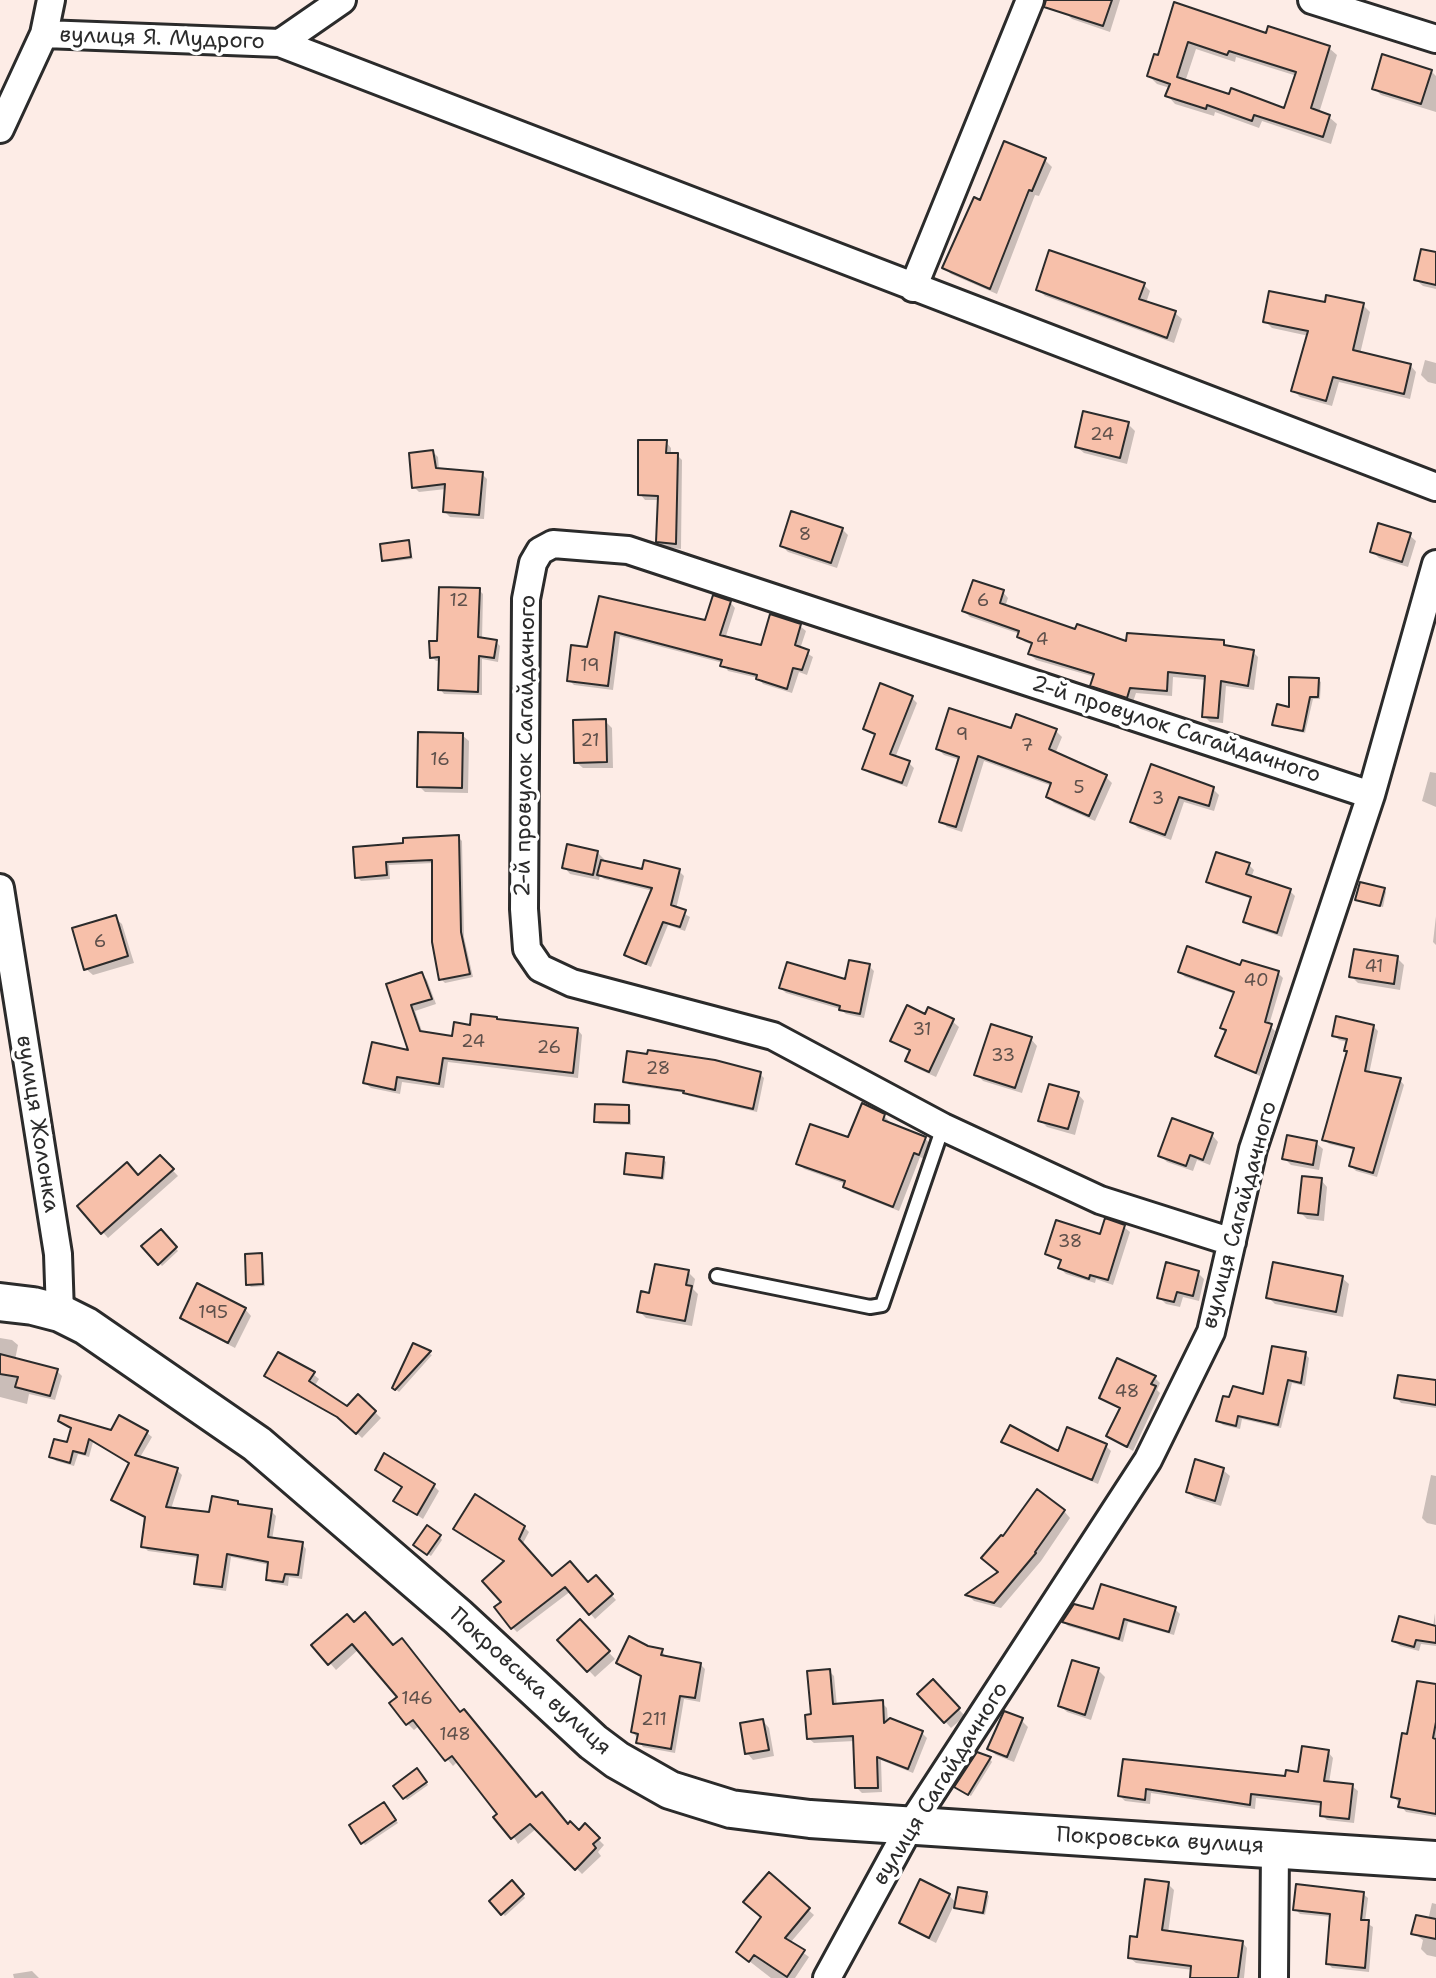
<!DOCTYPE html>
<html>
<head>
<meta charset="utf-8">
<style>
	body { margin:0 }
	canvas { display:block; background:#fdece6 }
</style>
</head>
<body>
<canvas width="1436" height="1978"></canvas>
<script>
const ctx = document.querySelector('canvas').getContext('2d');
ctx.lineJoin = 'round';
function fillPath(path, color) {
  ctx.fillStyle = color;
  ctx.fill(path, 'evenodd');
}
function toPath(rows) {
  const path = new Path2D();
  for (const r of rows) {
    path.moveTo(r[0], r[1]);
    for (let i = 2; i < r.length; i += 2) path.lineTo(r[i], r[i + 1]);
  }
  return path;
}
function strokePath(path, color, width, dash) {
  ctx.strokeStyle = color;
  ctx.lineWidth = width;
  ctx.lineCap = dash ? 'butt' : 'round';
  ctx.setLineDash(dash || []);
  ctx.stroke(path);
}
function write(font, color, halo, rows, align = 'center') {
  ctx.font = font + ' "Shantell Sans",sans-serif';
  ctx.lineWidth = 7;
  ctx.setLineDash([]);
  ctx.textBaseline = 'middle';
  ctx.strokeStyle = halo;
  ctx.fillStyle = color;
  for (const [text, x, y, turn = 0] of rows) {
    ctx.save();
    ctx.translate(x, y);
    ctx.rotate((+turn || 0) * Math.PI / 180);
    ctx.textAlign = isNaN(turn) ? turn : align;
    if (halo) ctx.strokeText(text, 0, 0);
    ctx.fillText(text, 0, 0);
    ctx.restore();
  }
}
const shadow = toPath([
	[1069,0,1120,0,1110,32,1072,19,1065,12],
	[1176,5,1267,35,1329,48,1337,55,1319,113,1329,117,1337,124,1331,144,1262,121,1259,128,1215,112,1214,116,1175,104,1168,96,1170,88,1157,84,1149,76,1159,57],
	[1196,49,1235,62,1236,57,1297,76,1286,110,1185,82],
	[1431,71,1436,76,1436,112,1381,95,1374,88],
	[1045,160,1052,167,1039,196,1035,195,997,294,951,274,944,268,981,202],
	[1436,254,1436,289,1423,286,1416,280],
	[1144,285,1150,291,1146,303,1175,313,1182,319,1174,343,1045,296,1038,289],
	[1326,305,1363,305,1370,312,1360,354,1410,365,1416,372,1410,399,1339,382,1332,406,1300,397,1293,390,1309,336,1272,328,1265,321],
	[1425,360,1436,363,1436,384,1428,382,1421,375],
	[1128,424,1135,431,1127,464,1084,453,1077,447],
	[666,442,671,448,671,455,677,455,682,460,681,549,663,547,658,541,660,500,645,500,640,494],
	[433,452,438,457,439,471,482,474,487,479,484,519,450,517,445,512,446,489,419,492,414,487],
	[842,529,848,535,837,568,788,552,782,546],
	[1409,535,1416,541,1408,567,1379,558,1372,551],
	[408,542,413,559,387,562,384,560],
	[479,590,483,594,482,640,496,642,500,646,498,662,482,659,482,695,444,694,440,689,441,661,436,661,432,657,439,643],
	[1003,592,1008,598,1005,607,1076,632,1128,644,1223,642,1230,648,1253,652,1258,657,1254,690,1226,686,1223,723,1210,722,1204,716,1206,680,1173,677,1172,696,1136,693,1133,702,1098,691,1092,685,1095,677,1036,660,1030,654,1033,645,1025,642,1019,637,1020,634,970,617,964,611],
	[600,599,707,622,730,602,735,608,725,639,762,647,800,626,806,631,800,649,813,657,807,675,799,672,792,693,763,684,758,678,728,671,723,663,620,636,613,690,574,685,569,680,588,649],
	[1318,680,1321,682,1320,699,1313,699,1305,733,1277,727,1275,724],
	[911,697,917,703,895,758,909,763,914,768,907,787,869,773,864,768,876,736,865,729],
	[605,721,612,728,613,768,583,768,576,762],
	[1012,730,1056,731,1062,737,1055,754,1106,777,1112,783,1095,821,1054,803,1048,797,1052,786,984,761,962,832,947,827,941,821,960,760,944,755,938,749],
	[462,735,469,741,468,793,425,792,419,786],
	[1152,766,1213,789,1219,795,1214,811,1184,802,1171,840,1138,828,1132,822],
	[1430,772,1436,773,1436,807,1422,801],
	[458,837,462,841,464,937,473,977,445,983,441,979,434,863,389,865,390,879,361,881,357,877,355,849],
	[597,852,604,859,603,862,643,871,679,871,684,876,676,909,690,917,685,931,668,925,651,967,631,959,626,954,653,891,604,879,600,875,599,880,570,874,564,867],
	[1249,865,1254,870,1251,878,1290,891,1295,896,1282,937,1250,926,1245,921,1252,899,1213,886,1208,881],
	[1384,889,1386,892,1383,907,1358,900],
	[1436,916,1436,945,1433,942],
	[115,918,122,924,134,963,93,975,86,969],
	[1397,958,1404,965,1400,990,1358,983,1351,976],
	[869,966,874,971,864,1018,846,1014,840,1009,786,993,781,988,847,982],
	[1242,967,1278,973,1283,978,1269,1025,1275,1031,1260,1076,1222,1060,1217,1055,1227,1032,1223,1027,1235,994,1185,977,1180,972],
	[422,974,427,980,436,1004,415,1011,423,1034,454,1039,472,1027,496,1019,577,1029,582,1035,578,1078,448,1062,444,1088,402,1082,400,1094,371,1088,365,1083,411,1052,389,985],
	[926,1016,952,1021,959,1027,936,1077,914,1067,907,1060,911,1052,893,1040],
	[1373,1026,1378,1031,1369,1074,1400,1080,1404,1085,1377,1177,1356,1171,1351,1166,1355,1150,1329,1144,1325,1140,1348,1053,1346,1050,1348,1042,1339,1040,1334,1035],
	[1031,1039,1037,1046,1022,1093,983,1081,977,1074],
	[760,1074,764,1078,757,1112,689,1096,686,1093,629,1085,625,1081],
	[1078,1094,1084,1101,1075,1135,1047,1127,1040,1120],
	[628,1107,631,1110,631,1125,599,1124,596,1121],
	[884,1116,889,1121,888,1124,925,1138,930,1144,924,1159,920,1157,899,1211,851,1192,845,1187,846,1184,804,1169,799,1163,850,1140],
	[1212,1135,1218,1142,1210,1165,1197,1160,1193,1171,1167,1162,1160,1155],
	[1316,1143,1323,1149,1319,1170,1291,1165,1284,1158],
	[160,1157,178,1176,108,1238,80,1206,139,1177],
	[663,1159,666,1162,664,1180,629,1176,626,1174],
	[1321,1180,1327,1187,1324,1221,1307,1219,1300,1212],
	[1124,1227,1130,1232,1113,1285,1096,1279,1095,1283,1066,1274,1060,1268,1062,1262,1047,1254,1102,1237],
	[161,1231,178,1251,162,1266,144,1246],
	[261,1255,263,1258,265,1286,251,1287,248,1284],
	[688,1272,695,1279,693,1289,698,1294,692,1326,646,1318,639,1311,651,1295],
	[1198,1273,1204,1279,1199,1301,1183,1297,1180,1307,1166,1304,1159,1297],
	[1342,1278,1349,1284,1343,1317,1275,1304,1268,1297],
	[245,1309,251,1316,235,1348,189,1324,182,1318],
	[0,1338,12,1340,18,1345,15,1360,57,1371,62,1376,55,1400,29,1394,27,1404,0,1397],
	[414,1346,432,1355,399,1392,394,1388],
	[1305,1354,1309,1358,1305,1386,1292,1383,1281,1428,1242,1419,1240,1429,1223,1425,1219,1421,1264,1396],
	[313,1374,319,1379,314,1387,347,1408,358,1396,381,1418,362,1438,345,1422,267,1376],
	[1154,1377,1160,1383,1157,1390,1160,1393,1133,1451,1108,1436,1121,1410,1101,1398],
	[1436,1383,1436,1408,1401,1403,1397,1398],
	[60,1421,112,1432,147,1433,152,1437,139,1459,177,1470,182,1475,171,1509,210,1515,237,1503,241,1507,271,1511,276,1516,272,1540,302,1544,306,1549,302,1579,289,1577,288,1586,272,1583,268,1579,270,1565,231,1557,226,1591,200,1587,196,1583,199,1558,148,1551,143,1546,147,1518,114,1499,131,1464,93,1442,89,1457,78,1454,74,1466,56,1461,51,1456,68,1445,72,1430],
	[1003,1441,1059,1453,1106,1446,1111,1451,1098,1484,1009,1446],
	[377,1470,434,1486,439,1491,423,1519,396,1501,403,1488],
	[1223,1470,1230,1476,1221,1506,1195,1498,1188,1492],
	[1431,1475,1436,1476,1436,1525,1427,1523,1422,1518],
	[1064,1511,1070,1518,1041,1561,1001,1608,974,1601,968,1595,1001,1573],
	[524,1527,529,1532,522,1545,552,1578,588,1585,596,1578,616,1600,595,1619,571,1591,517,1632,512,1627,504,1602,506,1562,461,1534],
	[440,1537,442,1540,431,1556,419,1547],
	[1175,1609,1180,1614,1174,1635,1128,1622,1123,1642,1068,1626,1064,1622,1095,1612],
	[1435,1613,1436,1646,1421,1644,1419,1651,1400,1646,1394,1641,1433,1627],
	[580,1622,615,1659,595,1677,560,1640],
	[354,1624,394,1647,461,1714,537,1799,579,1833,585,1826,604,1845,598,1852,601,1856,582,1874,537,1828,518,1844,500,1815,458,1761,453,1766,420,1725,414,1730,408,1724,399,1698,359,1649,336,1670,330,1663],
	[647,1648,662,1650,666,1658,700,1664,705,1669,700,1702,684,1699,675,1753,643,1747,633,1732,643,1677,618,1662],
	[1098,1670,1105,1677,1091,1720,1067,1712,1061,1706],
	[829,1671,834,1676,837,1706,882,1703,887,1708,888,1723,922,1733,927,1738,913,1773,881,1760,882,1792,862,1793,857,1788,855,1741,814,1743,808,1738,813,1716],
	[933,1682,965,1716,951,1728,920,1694],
	[1436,1686,1436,1817,1406,1812,1394,1797],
	[1021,1720,1028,1727,1014,1762,996,1755,989,1748],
	[763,1721,769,1728,774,1756,753,1760,747,1753],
	[1328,1752,1333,1758,1329,1783,1352,1786,1358,1791,1354,1823,1327,1820,1322,1815,1323,1806,1256,1798,1255,1809,1151,1793,1150,1804,1125,1801,1120,1796,1124,1761,1287,1778,1299,1774],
	[990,1759,992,1762,971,1796,960,1789],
	[420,1773,428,1785,407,1800,396,1786],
	[387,1807,398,1823,365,1845,363,1842],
	[769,1875,814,1915,790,1943,809,1957,795,1978,771,1978,744,1957,764,1918],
	[512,1883,525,1898,505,1916,491,1901],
	[1168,1884,1174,1890,1168,1933,1242,1942,1247,1948,1244,1978,1192,1978,1193,1970,1136,1963,1130,1958],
	[986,1893,989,1896,985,1915,959,1910,954,1905,936,1943,908,1929,901,1923,949,1895,957,1904],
	[1363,1894,1368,1898,1365,1922,1373,1927,1369,1972,1332,1968,1328,1963,1332,1917,1300,1914,1295,1909],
	[1432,1903,1436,1904,1436,1957,1427,1955,1421,1949,1423,1940,1413,1933,1428,1920],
	[32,1971,39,1978,14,1978,13,1974]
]);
const building = toPath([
	[1046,0,1112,0,1103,26,1044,7,1046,0],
	[1174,2,1266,33,1268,26,1330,46,1311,108,1330,115,1323,137,1254,115,1252,121,1207,105,1206,109,1165,96,1170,84,1147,76,1154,54,1158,55,1174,2],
	[1188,42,1227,55,1229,51,1296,72,1284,108,1231,88,1229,94,1177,77,1188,42],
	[1382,54,1432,70,1421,104,1372,89,1382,54],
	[1004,141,1046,158,1032,191,1029,190,990,289,942,268,974,197,980,200,1004,141],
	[1421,249,1436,252,1436,285,1414,280,1421,249],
	[1049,250,1145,283,1139,299,1176,311,1167,338,1036,290,1049,250],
	[1269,291,1325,302,1326,295,1364,303,1353,350,1411,364,1404,394,1333,377,1326,401,1291,391,1308,331,1263,322,1269,291],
	[1083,411,1129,422,1120,458,1075,447,1083,411],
	[638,440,667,440,666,453,678,453,676,544,656,542,658,496,638,495,638,440],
	[433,450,436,468,483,472,479,515,443,512,445,484,412,488,409,453,433,450],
	[791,511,843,528,831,563,780,546,791,511],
	[1378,523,1411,533,1402,562,1370,552,1378,523],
	[409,540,411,557,382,561,380,544,409,540],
	[973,580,1004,590,1000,603,1075,629,1077,624,1126,641,1127,633,1224,640,1224,645,1254,650,1248,686,1221,681,1218,718,1202,717,1205,676,1168,672,1167,691,1130,688,1127,698,1090,686,1094,674,1028,654,1032,643,1017,637,1019,631,962,611,973,580],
	[439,587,480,588,478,637,497,640,494,658,479,656,478,692,438,690,439,657,430,658,429,641,437,641,439,587],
	[713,595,731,601,720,635,761,645,770,614,801,624,795,645,809,650,802,670,793,668,787,689,756,679,757,675,720,666,722,660,615,632,608,686,567,681,571,645,587,647,599,596,705,620,713,595],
	[1289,677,1319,678,1318,697,1310,697,1303,731,1272,725,1277,704,1289,707,1289,677],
	[880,683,913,696,890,754,910,761,902,783,862,769,875,734,863,729,880,683],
	[949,708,1011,728,1016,714,1057,729,1049,749,1107,775,1089,816,1046,797,1051,783,978,756,956,827,939,822,959,757,936,749,949,708],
	[606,719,607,762,574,763,573,720,606,719],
	[418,732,463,733,462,788,417,787,418,732],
	[1151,764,1214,787,1209,806,1179,797,1165,835,1130,822,1151,764],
	[459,835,461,932,470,974,439,980,432,942,432,860,386,862,387,875,355,878,353,847,403,843,403,838,459,835],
	[567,844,598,851,593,875,562,868,567,844],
	[1216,852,1250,863,1246,874,1291,889,1277,933,1243,922,1251,897,1206,882,1216,852],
	[601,860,642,869,644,860,680,869,671,905,686,910,680,927,663,922,646,964,624,955,652,888,597,875,601,860],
	[1360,882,1385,888,1380,906,1355,900,1360,882],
	[116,915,128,956,84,970,72,928,116,915],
	[1187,946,1240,965,1242,960,1279,971,1265,1022,1272,1024,1256,1073,1215,1056,1226,1030,1220,1028,1234,992,1178,972,1187,946],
	[1354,949,1398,956,1394,984,1349,977,1354,949],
	[849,960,870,964,860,1014,839,1010,840,1006,779,988,787,962,845,979,849,960],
	[422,972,432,999,411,1005,420,1031,452,1036,454,1022,470,1025,471,1014,497,1017,497,1019,578,1028,573,1073,443,1058,439,1084,397,1077,395,1090,363,1083,372,1042,408,1050,386,984,422,972],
	[907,1005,925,1014,928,1007,954,1019,929,1072,905,1061,910,1050,890,1041,907,1005],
	[1336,1016,1374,1025,1365,1071,1401,1078,1373,1173,1349,1166,1354,1148,1322,1140,1347,1051,1344,1051,1347,1039,1332,1036,1336,1016],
	[991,1024,1032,1037,1015,1088,974,1075,991,1024],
	[648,1050,715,1060,761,1072,753,1109,683,1093,684,1091,623,1082,627,1051,647,1054,648,1050],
	[1049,1084,1079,1092,1068,1129,1038,1121,1049,1084],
	[862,1103,885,1114,883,1120,926,1137,919,1155,914,1153,893,1207,843,1187,845,1181,796,1164,810,1124,848,1137,862,1103],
	[595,1104,629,1105,629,1123,594,1122,595,1104],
	[1172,1118,1213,1133,1203,1160,1190,1155,1186,1166,1158,1156,1172,1118],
	[1287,1135,1317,1141,1313,1165,1282,1159,1287,1135],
	[626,1153,664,1157,662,1178,624,1174,626,1153],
	[160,1155,174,1169,101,1234,77,1206,127,1162,138,1175,160,1155],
	[1302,1176,1322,1178,1318,1215,1298,1213,1302,1176],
	[1105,1218,1125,1225,1108,1280,1090,1275,1089,1279,1058,1268,1061,1260,1045,1254,1056,1220,1100,1234,1105,1218],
	[161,1229,177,1247,158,1265,141,1246,161,1229],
	[262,1253,263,1284,246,1285,245,1254,262,1253],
	[1166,1262,1199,1271,1193,1296,1177,1292,1174,1302,1157,1298,1166,1262],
	[1273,1262,1343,1276,1336,1312,1266,1298,1273,1262],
	[655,1264,689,1270,686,1285,692,1286,685,1321,637,1312,641,1291,649,1293,655,1264],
	[197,1283,246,1308,228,1343,180,1318,197,1283],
	[413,1343,431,1351,395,1390,392,1388,413,1343],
	[1272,1346,1306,1352,1301,1383,1288,1380,1278,1425,1238,1416,1236,1426,1216,1421,1223,1396,1229,1397,1233,1386,1263,1394,1272,1346],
	[278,1352,315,1372,309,1381,347,1406,358,1394,376,1411,356,1434,337,1417,264,1376,278,1352],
	[0,1354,58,1369,50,1396,15,1387,18,1377,0,1374,0,1354],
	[1117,1358,1156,1376,1151,1384,1156,1386,1127,1447,1106,1436,1120,1408,1099,1398,1117,1358],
	[1398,1375,1436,1380,1436,1405,1394,1398,1398,1375],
	[60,1415,111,1430,119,1415,148,1431,135,1455,178,1468,166,1507,209,1512,212,1496,238,1501,238,1504,272,1509,268,1537,303,1542,298,1575,285,1574,283,1582,266,1580,268,1562,227,1554,222,1587,194,1584,198,1555,141,1547,145,1517,111,1500,129,1463,89,1439,85,1454,73,1451,70,1463,49,1457,54,1439,67,1442,71,1428,58,1421,60,1415],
	[1010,1425,1058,1451,1067,1427,1107,1444,1092,1480,1001,1442,1010,1425],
	[384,1453,435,1484,417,1515,393,1501,402,1487,375,1470,384,1453],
	[1195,1459,1224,1468,1215,1501,1186,1492,1195,1459],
	[1037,1489,1065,1510,1035,1552,1036,1553,994,1603,965,1595,998,1572,981,1558,1001,1535,1003,1536,1037,1489],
	[475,1494,525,1526,519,1539,552,1576,570,1561,588,1582,596,1575,613,1594,589,1615,565,1587,511,1629,494,1607,501,1602,482,1581,504,1561,453,1529,475,1494],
	[427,1525,441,1535,427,1555,413,1545,427,1525],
	[1101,1584,1176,1607,1169,1632,1124,1619,1119,1639,1062,1622,1074,1604,1093,1609,1101,1584],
	[365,1612,393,1645,402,1638,460,1712,464,1709,536,1797,542,1792,568,1824,570,1821,579,1830,585,1823,600,1838,593,1844,596,1848,575,1870,530,1824,511,1839,493,1817,497,1814,452,1756,445,1761,413,1720,406,1725,389,1703,397,1697,352,1644,328,1665,311,1645,347,1614,354,1622,365,1612],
	[1399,1616,1436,1626,1436,1643,1416,1640,1414,1647,1392,1641,1399,1616],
	[580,1619,610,1651,587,1672,557,1640,580,1619],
	[629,1636,648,1646,663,1649,661,1655,701,1663,695,1698,680,1696,671,1749,636,1743,638,1734,631,1732,641,1676,616,1663,629,1636],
	[1072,1660,1099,1668,1085,1715,1058,1706,1072,1660],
	[830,1669,833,1704,883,1700,884,1723,890,1718,923,1731,908,1769,877,1757,878,1788,855,1788,853,1736,807,1739,805,1715,811,1714,807,1671,830,1669],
	[933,1679,960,1708,944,1723,917,1694,933,1679],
	[1417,1681,1436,1684,1436,1722,1433,1738,1436,1739,1436,1814,1398,1807,1400,1799,1391,1797,1402,1733,1407,1734,1417,1681],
	[1004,1711,1023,1718,1007,1757,987,1749,1004,1711],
	[763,1719,769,1750,745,1754,740,1723,763,1719],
	[1302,1746,1329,1750,1324,1781,1353,1784,1349,1819,1320,1816,1321,1802,1251,1794,1250,1805,1146,1789,1145,1800,1118,1796,1123,1759,1285,1776,1286,1770,1298,1772,1302,1746],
	[977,1752,991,1757,968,1795,954,1787,977,1752],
	[417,1768,427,1782,403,1799,393,1786,417,1768],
	[384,1802,396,1820,361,1844,349,1825,384,1802],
	[769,1872,810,1908,785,1938,805,1950,787,1977,754,1955,749,1962,736,1952,761,1917,743,1902,769,1872],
	[920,1879,950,1894,929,1938,899,1923,920,1879],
	[1145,1879,1169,1882,1162,1930,1243,1941,1238,1978,1190,1978,1191,1966,1128,1958,1130,1936,1137,1937,1145,1879],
	[512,1880,524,1894,501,1915,489,1901,512,1880],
	[1296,1884,1364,1892,1361,1920,1369,1920,1365,1968,1326,1964,1330,1914,1293,1910,1296,1884],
	[958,1887,987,1892,983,1913,954,1908,958,1887],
	[1416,1915,1436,1919,1436,1939,1411,1934,1416,1915]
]);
const lane = toPath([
	[717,1276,870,1307,882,1305,943,1127]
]);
const street = toPath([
	[1312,0,1436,39],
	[44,34,280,43,1436,487],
	[280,43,342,0],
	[0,129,44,34,51,0],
	[913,288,1030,0],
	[0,888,58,1254,60,1313],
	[1232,1242,1100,1200,943,1127,773,1036,572,983,540,968,527,949,524,909,526,599,533,563,540,551,553,544,628,550,1371,795],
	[827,1978,910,1826,1148,1460,1211,1332,1253,1149,1371,795,1436,564],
	[1274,1978,1275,1848]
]);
const secondary = toPath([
	[0,1302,33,1306,60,1313,86,1326,257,1444,458,1617,593,1742,617,1760,670,1790,731,1809,810,1819,1436,1860]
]);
const numberNames = [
	["24",1102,435],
	["8",805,535],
	["12",459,601],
	["6",983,601],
	["4",1042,640],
	["19",590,666],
	["9",962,735],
	["21",590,741],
	["7",1027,746],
	["16",440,760],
	["5",1079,788],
	["3",1158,799],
	["6",100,942],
	["41",1374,967],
	["40",1256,981],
	["31",922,1030],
	["24",473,1042],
	["26",549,1048],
	["33",1003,1056],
	["28",658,1069],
	["38",1070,1242],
	["195",213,1313],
	["48",1127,1392],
	["146",417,1699],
	["211",654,1720],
	["148",455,1735]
];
const streetNames = [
	["вулиця Я. Мудрого",162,39,2],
	["2-й провулок Сагайдачного",1176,730,18],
	["2-й провулок Сагайдачного",526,746,-89],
	["вулиця Жолонка",37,1124,81],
	["вулиця Сагайдачного",1240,1215,-75],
	["Покровська вулиця",530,1682,42],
	["вулиця Сагайдачного",941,1784,-58],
	["Покровська вулиця",1160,1841,3]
];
fillPath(shadow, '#0003');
fillPath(building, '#f7c0aa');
strokePath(building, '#2b2b2b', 2);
strokePath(lane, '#2b2b2b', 18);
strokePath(street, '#2b2b2b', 32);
strokePath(secondary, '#2b2b2b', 42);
strokePath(lane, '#fff', 12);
strokePath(street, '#fff', 26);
strokePath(secondary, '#fff', 36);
write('18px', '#5e504b', null, numberNames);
write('22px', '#2b2b2b', '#fff', streetNames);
</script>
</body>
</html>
